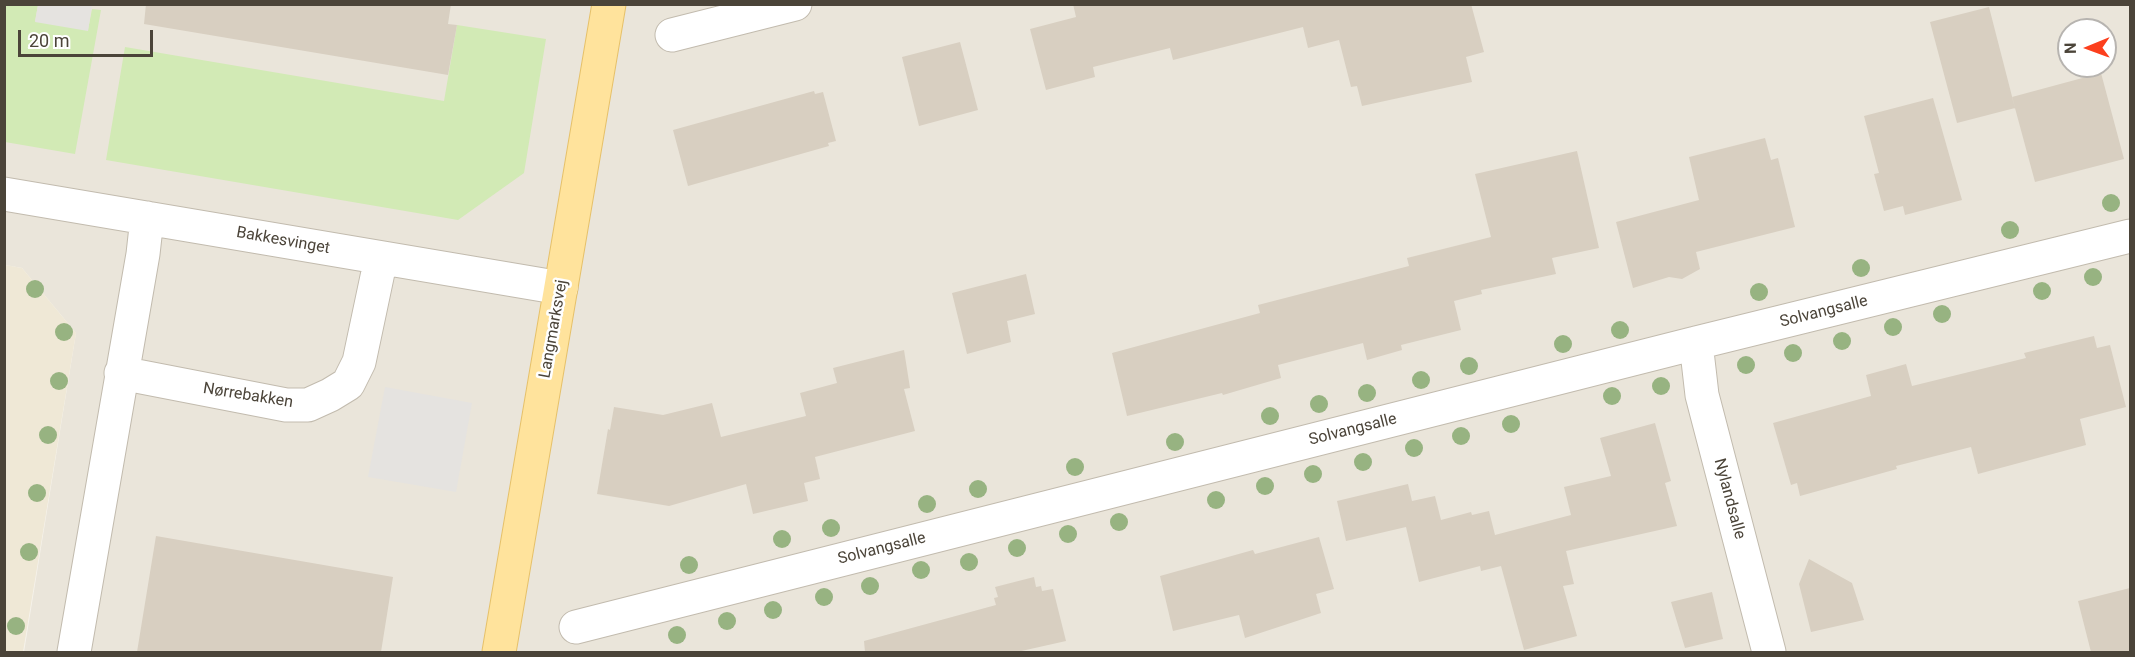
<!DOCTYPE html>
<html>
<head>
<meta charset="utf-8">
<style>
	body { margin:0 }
	#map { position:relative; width:2135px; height:657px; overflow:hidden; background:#f6f3ec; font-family:Roboto,sans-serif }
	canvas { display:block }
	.frame { position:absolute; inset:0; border:6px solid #4b4439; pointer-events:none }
	.north { position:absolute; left:2057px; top:18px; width:60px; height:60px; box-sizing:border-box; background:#fff; border:2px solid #b7b4b0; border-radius:50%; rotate:269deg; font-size:16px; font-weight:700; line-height:24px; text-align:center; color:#4b4439 }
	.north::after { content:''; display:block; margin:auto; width:21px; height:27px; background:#fc3f1d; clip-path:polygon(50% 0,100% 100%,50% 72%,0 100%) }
	.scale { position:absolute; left:18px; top:30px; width:135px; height:27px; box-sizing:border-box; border:3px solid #4b4439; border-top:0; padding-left:8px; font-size:18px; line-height:21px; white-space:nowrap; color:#4b4439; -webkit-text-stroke:4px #fff; paint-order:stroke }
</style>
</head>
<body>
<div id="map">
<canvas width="2135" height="657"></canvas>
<div class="frame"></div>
<div class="north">N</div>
<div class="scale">20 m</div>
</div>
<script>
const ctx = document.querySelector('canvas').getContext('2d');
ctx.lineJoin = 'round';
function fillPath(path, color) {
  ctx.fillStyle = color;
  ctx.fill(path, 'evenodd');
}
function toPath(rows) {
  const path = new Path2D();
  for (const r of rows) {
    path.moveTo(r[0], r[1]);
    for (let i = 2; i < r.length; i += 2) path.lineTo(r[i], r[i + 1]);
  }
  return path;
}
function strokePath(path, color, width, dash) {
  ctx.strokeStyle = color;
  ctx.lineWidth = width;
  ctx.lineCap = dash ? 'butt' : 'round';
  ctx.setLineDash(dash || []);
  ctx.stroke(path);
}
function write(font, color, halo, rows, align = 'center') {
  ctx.font = font + ' Roboto,sans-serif';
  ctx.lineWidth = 5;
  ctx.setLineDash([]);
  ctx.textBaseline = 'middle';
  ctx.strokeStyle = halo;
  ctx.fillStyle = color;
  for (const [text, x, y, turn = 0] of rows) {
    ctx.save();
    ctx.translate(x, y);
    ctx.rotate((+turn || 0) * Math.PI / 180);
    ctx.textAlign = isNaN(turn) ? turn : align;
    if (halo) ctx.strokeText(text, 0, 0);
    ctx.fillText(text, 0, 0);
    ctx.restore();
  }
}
const residential = toPath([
	[4,5,2130,5,2130,652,24,652,76,333,22,268,5,265],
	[2069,30,2105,30,2105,66,2069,66]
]);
const education = toPath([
	[5,265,22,268,76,333,23,652,4,652]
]);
const green = toPath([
	[4,5,38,5,35,21,88,30,92,9,101,10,75,154,5,142],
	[457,25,546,39,524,173,458,220,106,160,125,47,444,101]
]);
const parking = toPath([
	[38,5,92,5,88,31,35,22],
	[385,387,472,403,456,492,368,477]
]);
const building = toPath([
	[146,4,451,4,448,24,457,25,448,75,144,24],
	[1073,4,1471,4,1484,52,1466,57,1472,82,1362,106,1357,86,1351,87,1339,40,1308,48,1303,27,1173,60,1170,48,1093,67,1095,77,1046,90,1030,29,1076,17],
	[1989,7,2015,108,1957,123,1930,22],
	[960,42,978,110,919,126,902,57],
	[2101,73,2124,159,2035,182,2012,97],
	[814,91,815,94,823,92,836,141,828,143,829,146,688,186,673,130],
	[1933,98,1962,200,1905,215,1903,206,1884,211,1874,174,1879,173,1864,116],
	[1765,138,1771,160,1778,158,1795,227,1696,252,1700,269,1682,279,1669,277,1633,288,1616,222,1699,200,1689,157],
	[1577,151,1599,248,1552,258,1556,274,1481,290,1482,294,1454,301,1461,330,1401,345,1402,350,1367,360,1363,343,1278,365,1281,378,1223,395,1222,393,1127,416,1112,353,1260,313,1258,305,1409,266,1407,258,1491,237,1475,174],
	[1026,274,1035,314,1007,321,1011,342,967,354,952,293],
	[2094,336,2097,348,2110,345,2126,407,2080,419,2086,445,1978,474,1971,447,1896,466,1897,469,1800,496,1797,483,1791,485,1773,423,1871,396,1866,375,1906,364,1912,386,2026,358,2024,353],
	[904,350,910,388,904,389,915,431,815,457,820,479,804,483,808,501,753,514,746,484,669,506,597,494,608,429,610,430,614,407,663,415,712,403,721,437,806,416,800,393,837,383,833,368],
	[1655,423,1671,481,1665,483,1677,526,1566,551,1574,584,1563,586,1577,636,1524,650,1501,566,1481,571,1480,566,1419,582,1406,527,1346,541,1337,501,1408,484,1412,501,1435,496,1441,520,1471,512,1472,515,1489,511,1495,535,1571,515,1564,487,1611,476,1600,438],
	[156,536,393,577,381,652,137,652],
	[1319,537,1334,589,1316,594,1321,613,1245,638,1239,615,1173,631,1160,576,1253,550,1255,554],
	[1809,559,1852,583,1864,620,1811,632,1799,584],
	[1034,577,1036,587,1041,586,1042,591,1053,589,1066,641,1017,652,865,652,864,641,996,605,994,598,998,597,995,587],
	[2130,588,2130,652,2091,652,2078,601],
	[1712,592,1723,639,1685,648,1671,602]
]);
const minor = toPath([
	[672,35,795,4],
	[4,194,561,288],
	[1696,343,1702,395,1769,652],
	[121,373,286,405,308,405,330,395,348,384,359,362,381,258],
	[576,627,1696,343,2130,236],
	[74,652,143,254,147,218]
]);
const major = toPath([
	[499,652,609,4]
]);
const trees = [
	[2111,203],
	[2010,230],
	[1861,268],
	[2093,277],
	[35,289],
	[2042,291],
	[1759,292],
	[1942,314],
	[1893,327],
	[1620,330],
	[64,332],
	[1842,341],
	[1563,344],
	[1793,353],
	[1746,365],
	[1469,366],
	[1421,380],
	[59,381],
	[1661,386],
	[1367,393],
	[1612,396],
	[1319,404],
	[1270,416],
	[1511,424],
	[48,435],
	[1461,436],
	[1175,442],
	[1414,448],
	[1363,462],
	[1075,467],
	[1313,474],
	[1265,486],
	[978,489],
	[37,493],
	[1216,500],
	[927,504],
	[1119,522],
	[831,528],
	[1068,534],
	[782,539],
	[1017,548],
	[29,552],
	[969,562],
	[689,565],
	[921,570],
	[870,586],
	[824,597],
	[773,610],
	[727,621],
	[16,626],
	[677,635]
];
const streetNames = [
	["Bakkesvinget",283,241,10],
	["Solvangsalle",1824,312,-14],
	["Langmarksvej",554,329,-80],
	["Nørrebakken",248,396,9],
	["Solvangsalle",1353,430,-14],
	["Nylandsalle",1729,499,75],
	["Solvangsalle",882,549,-14]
];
fillPath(residential, '#eae5da');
fillPath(education, '#efe8d6');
fillPath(green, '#d2eab5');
fillPath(parking, '#e5e3e0');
fillPath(building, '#d8cfc1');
strokePath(minor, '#c2bbae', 35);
strokePath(major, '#e6c16a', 35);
strokePath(minor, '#fff', 33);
strokePath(major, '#ffe39c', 33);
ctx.fillStyle = '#97b381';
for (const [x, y] of trees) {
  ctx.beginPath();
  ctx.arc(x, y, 9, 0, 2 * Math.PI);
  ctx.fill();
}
write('16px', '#4b4439', '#fff', streetNames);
</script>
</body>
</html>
